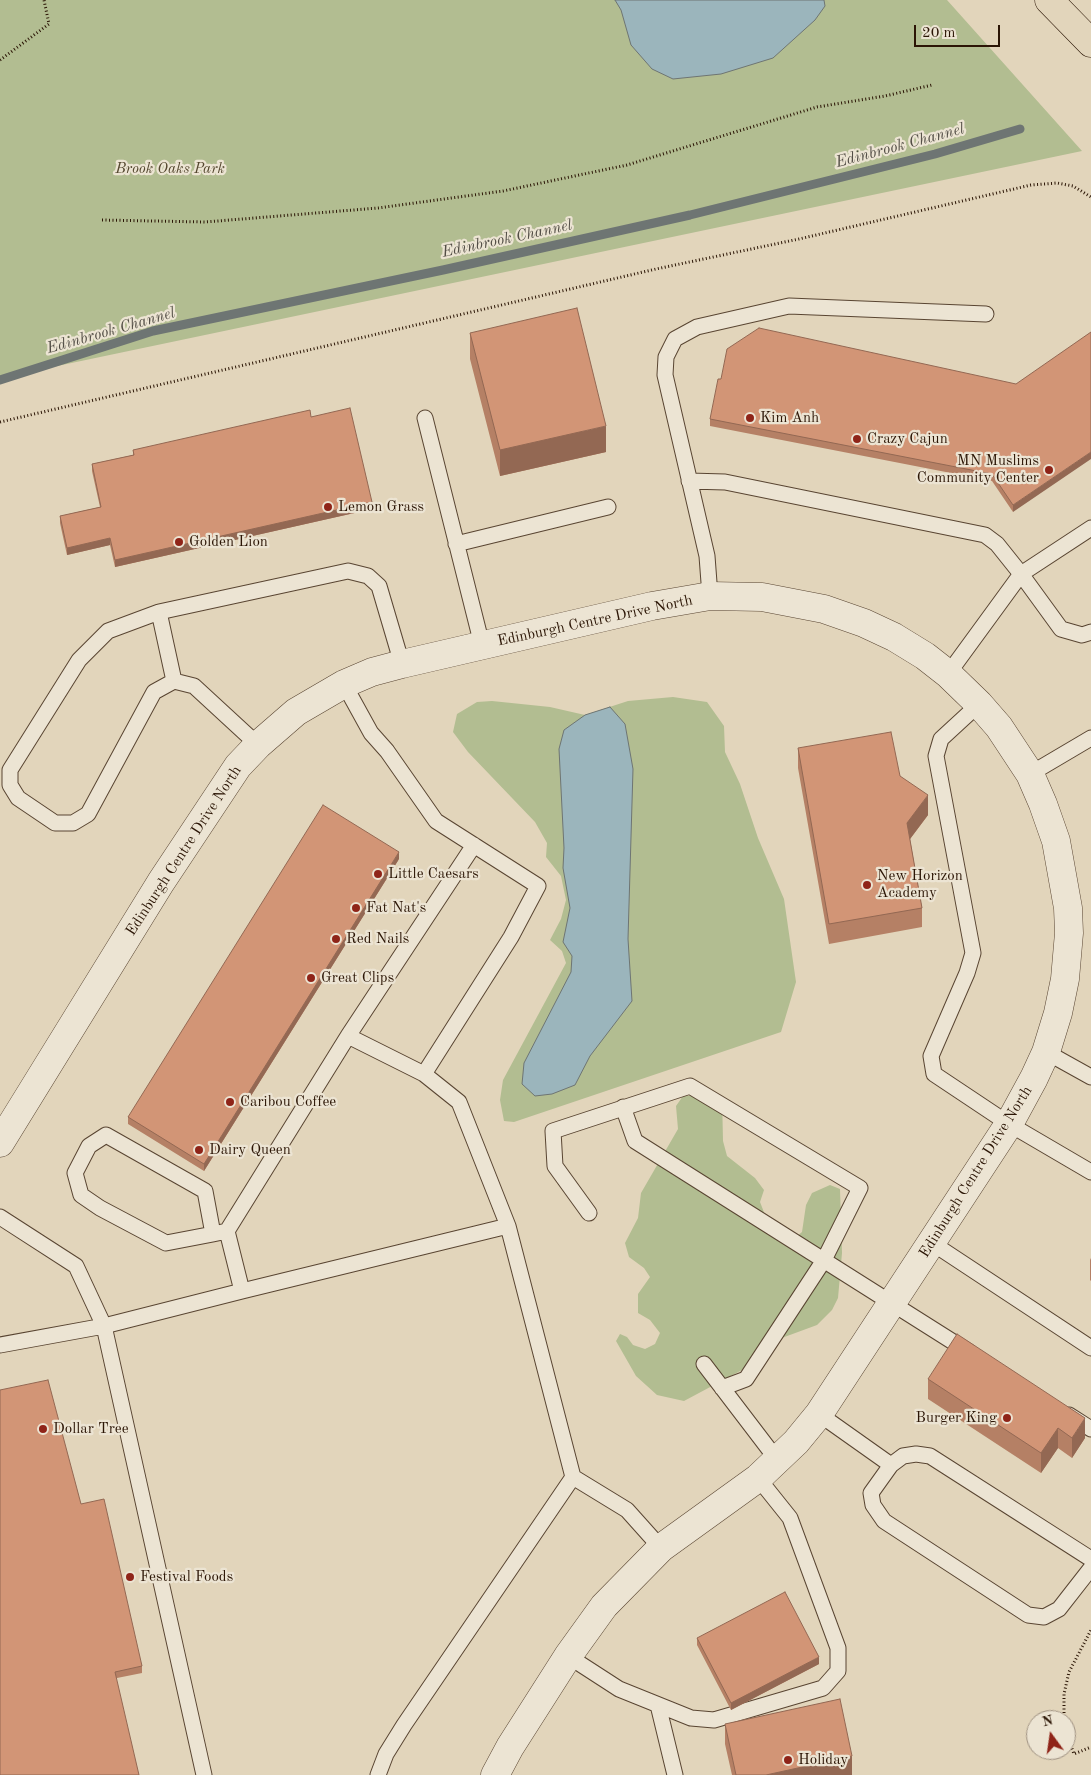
<!DOCTYPE html>
<html>
<head>
<meta charset="utf-8">
<style>
	body { margin:0 }
	#map { position:relative; width:1091px; height:1775px; overflow:hidden; background:#e2d5bb; font-family:"Old Standard TT",serif }
	canvas { display:block }
	.north { position:absolute; left:1026px; top:1710px; width:50px; height:50px; box-sizing:border-box; background:#ece4d3; border:1px solid #9f9181; border-radius:50%; rotate:346deg; font-size:14px; font-weight:700; line-height:20px; text-align:center; color:#2b1505 }
	.north::after { content:''; display:block; margin:auto; width:18px; height:22px; background:#8f2418; clip-path:polygon(50% 0,100% 100%,50% 72%,0 100%) }
	.scale { position:absolute; left:914px; top:25px; width:86px; height:22px; box-sizing:border-box; border:2px solid #2b1505; border-top:0; padding-left:6px; font-size:15px; line-height:18px; white-space:nowrap; color:#2b1505; -webkit-text-stroke:4px #ece4d3; paint-order:stroke }
</style>
</head>
<body>
<div id="map">
<canvas width="1091" height="1775"></canvas>
<div class="north">N</div>
<div class="scale">20 m</div>
</div>
<script>
const ctx = document.querySelector('canvas').getContext('2d');
ctx.lineJoin = 'round';
function fillPath(path, color) {
  ctx.fillStyle = color;
  ctx.fill(path, 'evenodd');
}
function toPath(rows) {
  const path = new Path2D();
  for (const r of rows) {
    path.moveTo(r[0], r[1]);
    for (let i = 2; i < r.length; i += 2) path.lineTo(r[i], r[i + 1]);
  }
  return path;
}
function strokePath(path, color, width, dash) {
  ctx.strokeStyle = color;
  ctx.lineWidth = width;
  ctx.lineCap = dash ? 'butt' : 'round';
  ctx.setLineDash(dash || []);
  ctx.stroke(path);
}
function write(font, color, halo, rows, align = 'center') {
  ctx.font = font + ' "Old Standard TT",serif';
  ctx.lineWidth = 4.5;
  ctx.setLineDash([]);
  ctx.textBaseline = 'middle';
  ctx.strokeStyle = halo;
  ctx.fillStyle = color;
  for (const [text, x, y, turn = 0] of rows) {
    ctx.save();
    ctx.translate(x, y);
    ctx.rotate((+turn || 0) * Math.PI / 180);
    ctx.textAlign = isNaN(turn) ? turn : align;
    if (halo) ctx.strokeText(text, 0, 0);
    ctx.fillText(text, 0, 0);
    ctx.restore();
  }
}
const green = toPath([
	[0,0,947,0,1082,151,0,378],
	[673,697,707,702,724,726,725,752,740,784,758,838,784,899,796,982,781,1032,514,1122,504,1121,500,1100,503,1080,566,963,562,951,550,940,561,919,566,900,561,876,546,857,547,843,535,822,468,752,453,732,457,714,477,702,492,701,550,707,585,715,628,701],
	[699,1095,722,1096,723,1141,727,1156,755,1178,764,1190,760,1202,767,1220,795,1238,802,1232,806,1205,812,1193,830,1185,840,1189,842,1253,838,1298,832,1310,817,1325,779,1339,755,1355,742,1370,684,1401,657,1395,636,1376,616,1341,620,1334,627,1337,633,1345,645,1349,655,1344,660,1333,650,1320,638,1313,638,1294,650,1277,644,1268,629,1257,625,1243,638,1218,641,1193,678,1129,676,1106,683,1096]
]);
const water = toPath([
	[615,0,824,0,825,6,815,20,773,58,721,74,673,79,652,69,631,45,621,10,615,0],
	[610,707,625,724,633,769,628,939,632,1001,590,1056,575,1085,552,1094,535,1096,522,1084,524,1063,571,972,572,956,563,942,570,908,563,868,564,848,559,749,564,730,585,715,610,707]
]);
const stream = toPath([
	[0,380,153,331,443,270,690,215,935,154,1020,129]
]);
const path = toPath([
	[0,60,49,24,44,0],
	[102,220,205,222,378,208,503,191,627,165,817,107,885,96,932,85],
	[0,422,656,269,799,239,1031,185,1057,183,1073,186,1091,197],
	[1064,1720,1064,1694,1069,1672,1091,1630],
	[1066,1732,1074,1754,1091,1747]
]);
const service = toPath([
	[425,418,482,645],
	[689,481,725,482,985,535,997,544,1021,574,1061,629,1082,635,1091,632],
	[456,544,608,507],
	[710,596,707,556,665,375,666,357,675,339,697,327,789,306,986,314],
	[159,612,174,681],
	[948,674,1021,574,1091,528],
	[344,684,371,733,387,751,436,821,538,886,511,937,424,1074,459,1102,508,1226,573,1477,627,1510,661,1548],
	[979,704,941,739,936,756,973,953,967,973,931,1056,934,1074,1009,1124,1091,1172],
	[258,745,194,686,174,681,154,692,88,814,73,823,55,823,18,798,10,785,10,770,79,660,108,631,159,612,348,571,368,576,379,586,402,664],
	[1030,774,1091,738],
	[1046,1052,1091,1077],
	[424,1074,348,1036,474,845],
	[623,1107,635,1141,969,1352],
	[589,1213,555,1166,553,1131,690,1086,860,1188,824,1260,746,1379,722,1388],
	[0,1217,76,1266,104,1326,242,1291,227,1231,348,1036],
	[213,1234,205,1191,106,1135,89,1146,75,1173,81,1195,100,1208,166,1243,213,1234,227,1231],
	[932,1243,1091,1348],
	[242,1291,508,1226],
	[0,1345,104,1326,204,1775],
	[704,1364,778,1461],
	[819,1414,891,1465,871,1493,873,1505,884,1521,1028,1615,1044,1617,1059,1609,1091,1568],
	[1069,1415,1091,1429],
	[891,1465,903,1456,916,1454,930,1456,1091,1559],
	[568,1656,619,1689,691,1718,714,1720,823,1688,838,1671,838,1648,790,1518,758,1478],
	[658,1705,675,1775],
	[378,1775,386,1754,404,1725,573,1477]
]);
const tertiary = toPath([
	[0,1143,161,882,238,766,258,745,296,712,344,684,372,672,402,664,652,606,710,596,762,597,824,609,864,623,894,637,925,656,948,674,979,704,999,727,1030,774,1043,804,1056,841,1068,908,1069,933,1065,979,1058,1013,1046,1052,1034,1078,1009,1124,819,1414,796,1442,758,1478,661,1548,604,1606,568,1656,510,1747,495,1775]
]);
const motorway = toPath([
	[1049,0,1091,43]
]);
const wall = toPath([
	[470,333,606,452,500,476,470,359],
	[721,379,1016,384,1013,512,992,481,710,426,710,419],
	[311,417,372,509,115,567,110,545,67,555,60,523,60,516,100,507,92,471,92,464,133,455,133,450],
	[798,748,900,776,928,815,910,839,922,908,922,927,829,944,798,768],
	[399,859,204,1171,128,1124,128,1117],
	[1091,1258,1091,1281,1090,1280,1090,1260],
	[928,1379,1085,1438,1072,1458,1058,1448,1041,1473,928,1399],
	[81,1504,142,1666,142,1673,117,1678,0,1775],
	[697,1638,819,1664,731,1710,697,1645],
	[725,1724,852,1775,732,1775,725,1744]
]);
const shadedWall = toPath([
	[606,426,606,452,500,476,500,450],
	[1091,452,1091,459,1013,512,1013,505],
	[372,502,372,509,115,567,115,560],
	[110,538,110,545,67,555,67,548],
	[928,795,928,815,907,843,907,823],
	[399,852,399,859,204,1171,204,1164],
	[1085,1418,1085,1438,1072,1458,1072,1438],
	[1058,1428,1058,1448,1041,1473,1041,1453],
	[819,1657,819,1664,731,1710,731,1703],
	[852,1756,852,1775,766,1775]
]);
const building = toPath([
	[577,308,606,426,500,450,470,333,577,308],
	[759,328,1016,384,1091,332,1091,452,1013,505,992,474,710,419,718,379,721,379,727,349,759,328],
	[350,408,372,502,115,560,110,538,67,548,60,516,101,507,92,464,134,455,133,450,310,410,311,417,350,408],
	[891,732,900,776,928,795,907,823,922,908,829,924,798,748,891,732],
	[323,805,399,852,204,1164,128,1117,323,805],
	[957,1334,1085,1418,1072,1438,1058,1428,1041,1453,928,1379,957,1334],
	[48,1380,81,1504,104,1499,142,1666,115,1672,139,1775,0,1775,0,1390,48,1380],
	[785,1592,819,1657,731,1703,697,1638,785,1592],
	[840,1699,852,1756,766,1775,736,1775,725,1724,840,1699]
]);
const markers = [
	[750,418,5,"#8f2418"],
	[857,439,5,"#8f2418"],
	[1049,470,5,"#8f2418"],
	[328,507,5,"#8f2418"],
	[179,542,5,"#8f2418"],
	[378,874,5,"#8f2418"],
	[867,885,5,"#8f2418"],
	[356,908,5,"#8f2418"],
	[336,939,5,"#8f2418"],
	[311,978,5,"#8f2418"],
	[230,1102,5,"#8f2418"],
	[199,1150,5,"#8f2418"],
	[1007,1418,5,"#8f2418"],
	[43,1429,5,"#8f2418"],
	[130,1577,5,"#8f2418"],
	[788,1760,5,"#8f2418"]
];
const parkNames = [
	["Brook Oaks Park",170,169]
];
const poiNames = [
	["Kim Anh",760,418],
	["Crazy Cajun",867,439],
	["MN Muslims",1039,461,"right"],
	["Community Center",1039,478,"right"],
	["Lemon Grass",338,507],
	["Golden Lion",189,542],
	["Little Caesars",388,874],
	["New Horizon",877,876],
	["Academy",877,893],
	["Fat Nat's",366,908],
	["Red Nails",346,939],
	["Great Clips",321,978],
	["Caribou Coffee",240,1102],
	["Dairy Queen",209,1150],
	["Burger King",997,1418,"right"],
	["Dollar Tree",53,1429],
	["Festival Foods",140,1577],
	["Holiday",798,1760]
];
const streetNames = [
	["Edinburgh Centre Drive North",595,621,-12],
	["Edinburgh Centre Drive North",184,851,-57],
	["Edinburgh Centre Drive North",976,1172,-58]
];
const waterNames = [
	["Edinbrook Channel",900,146,-15],
	["Edinbrook Channel",507,239,-12],
	["Edinbrook Channel",111,331,-16]
];
fillPath(green, '#b2bd91');
fillPath(water, '#9bb5bc');
strokePath(water, '#6e7573', 1);
strokePath(stream, '#6e7573', 9);
strokePath(service, '#594532', 17);
strokePath(tertiary, '#594532', 29);
strokePath(motorway, '#2b1505', 29);
strokePath(path, '#2b1505', 3, [1, 2.5]);
strokePath(service, '#ece4d3', 15);
strokePath(tertiary, '#ece4d3', 28);
strokePath(motorway, '#e2d5bb', 28);
fillPath(wall, '#b58065');
fillPath(shadedWall, '#936853');
fillPath(building, '#d29576');
strokePath(building, '#936853', 1);
for (const [x, y, r, color] of markers) {
  const dot = new Path2D();
  dot.arc(x, y, r, 0, 2 * Math.PI);
  ctx.fillStyle = color;
  ctx.fill(dot);
  strokePath(dot, '#ece4d3', 2);
}
write('italic 15px', '#54472f', '#ece4d3', parkNames);
write('15px', '#2b1505', '#ece4d3', poiNames, 'left');
write('15px', '#2b1505', '#ece4d3', streetNames);
write('italic 16px', '#524d45', '#ece4d3', waterNames);
</script>
</body>
</html>
